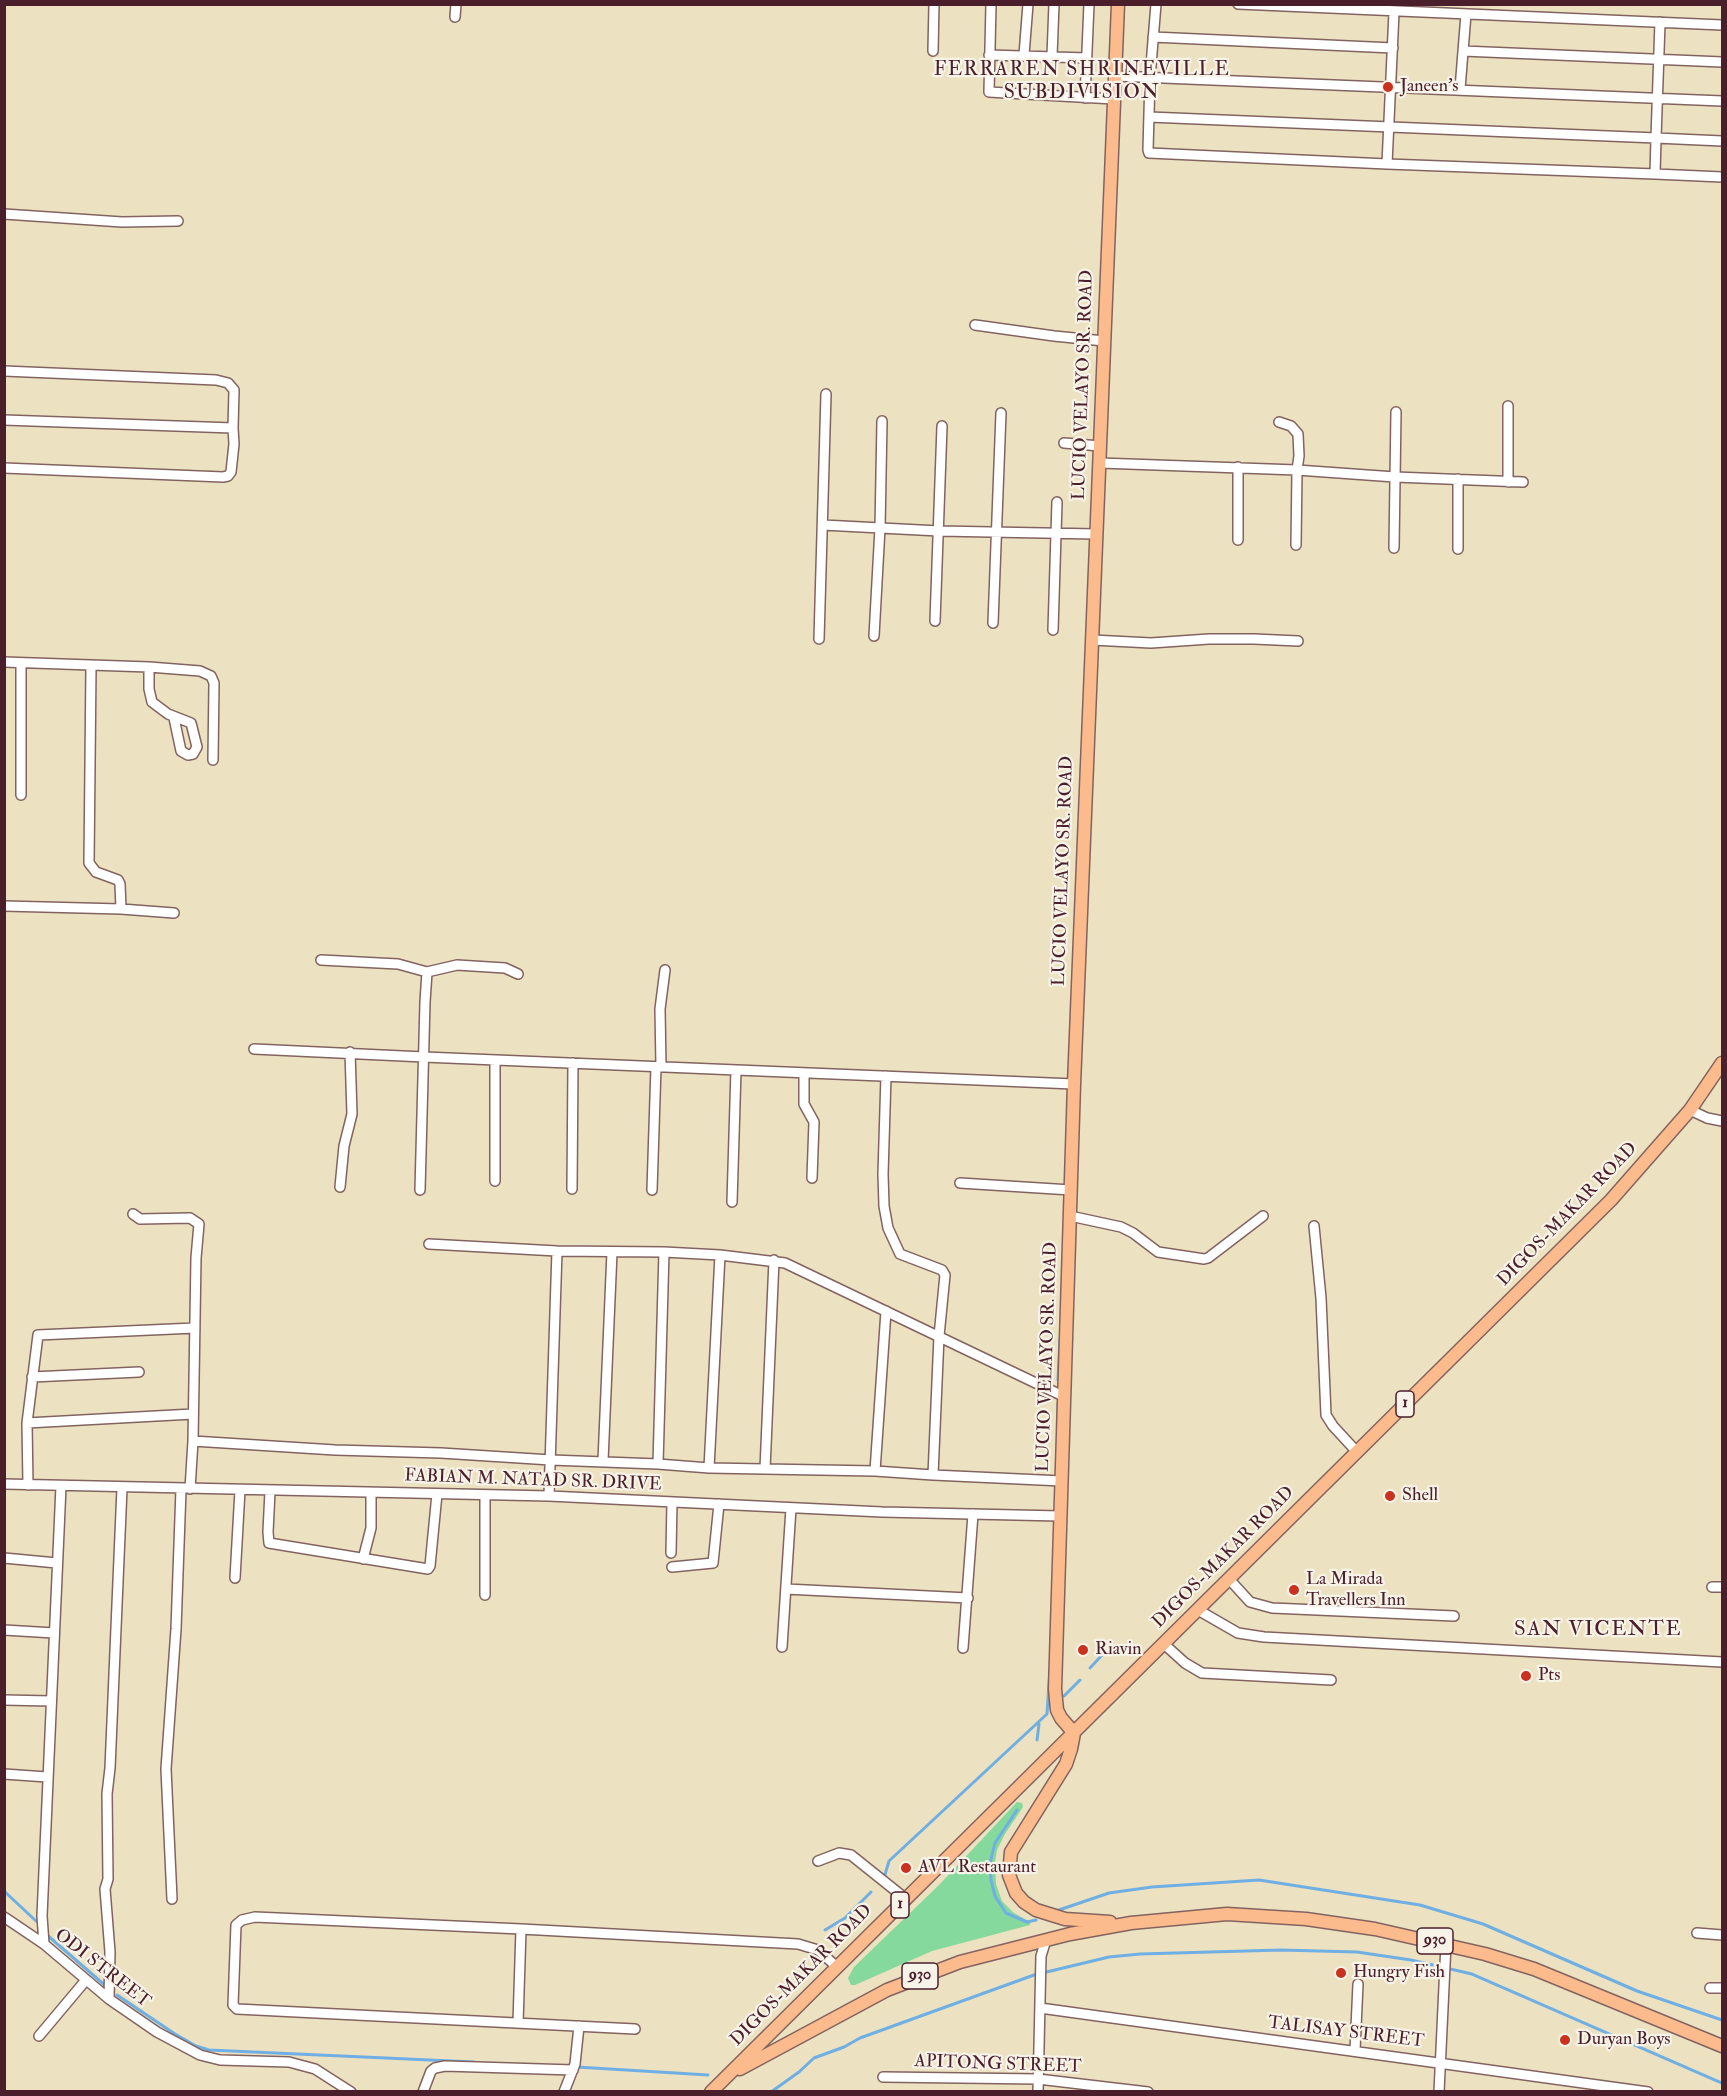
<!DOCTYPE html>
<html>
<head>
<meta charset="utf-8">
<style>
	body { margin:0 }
	#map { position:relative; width:1727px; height:2096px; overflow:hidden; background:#ece2c1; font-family:"IM FELL Double Pica",serif }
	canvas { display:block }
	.frame { position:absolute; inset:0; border:6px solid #4a1f2b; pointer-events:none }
</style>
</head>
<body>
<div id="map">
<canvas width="1727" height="2096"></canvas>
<div class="frame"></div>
</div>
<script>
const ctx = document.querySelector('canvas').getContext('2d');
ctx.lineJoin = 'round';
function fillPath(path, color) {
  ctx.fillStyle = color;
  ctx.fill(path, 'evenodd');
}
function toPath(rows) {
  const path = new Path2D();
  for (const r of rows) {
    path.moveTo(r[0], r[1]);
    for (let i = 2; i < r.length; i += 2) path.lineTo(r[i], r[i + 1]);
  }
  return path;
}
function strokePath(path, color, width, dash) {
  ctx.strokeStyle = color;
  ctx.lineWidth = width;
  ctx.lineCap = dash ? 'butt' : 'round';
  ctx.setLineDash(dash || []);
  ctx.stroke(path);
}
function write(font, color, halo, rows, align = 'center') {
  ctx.font = font + ' "IM FELL Double Pica",serif';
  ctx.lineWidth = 4.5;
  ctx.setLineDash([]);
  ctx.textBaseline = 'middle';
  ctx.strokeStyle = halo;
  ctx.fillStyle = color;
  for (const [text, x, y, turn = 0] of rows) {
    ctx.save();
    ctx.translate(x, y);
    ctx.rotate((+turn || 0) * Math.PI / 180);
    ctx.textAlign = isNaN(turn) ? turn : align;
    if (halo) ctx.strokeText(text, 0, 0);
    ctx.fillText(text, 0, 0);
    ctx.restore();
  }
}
const green = toPath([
	[1017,1802,1022,1803,1023,1807,1005,1834,997,1850,995,1862,996,1884,1002,1901,1014,1913,1030,1922,1030,1925,932,1951,855,1985,851,1985,848,1978,854,1967,940,1884]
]);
const stream = toPath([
	[1058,1380,1060,1338],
	[1058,1414,1058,1403],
	[1090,1668,1104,1653],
	[1064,1696,1080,1680],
	[1037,1740,1039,1724],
	[1017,1810,995,1843,990,1863,991,1880,995,1896,1006,1913,1027,1922,1036,1920],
	[884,1878,889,1861,1047,1714,1050,1669],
	[4,1891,36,1921],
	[1056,1911,1109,1893,1152,1887,1259,1880,1420,1905,1483,1924,1637,1991,1722,2020],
	[825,1930,845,1918,871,1892],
	[47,1935,108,1988],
	[117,1995,175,2034,196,2046,209,2050,474,2062],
	[577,2067,708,2075],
	[771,2092,799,2072,814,2058,844,2047,860,2038,1034,1975,1109,1957,1140,1954,1281,1950,1357,1952,1411,1960,1472,1974,1722,2083]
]);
const minor = toPath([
	[991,4,989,92,1114,99],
	[1156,4,1150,78,1148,150,1149,153,1387,164],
	[1238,4,1722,25],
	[1394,12,1387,164,1655,174],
	[455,17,456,4],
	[1153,37,1393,48],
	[933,51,934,4],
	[1463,51,1722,62],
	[989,55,1087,58],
	[1024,55,1028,4],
	[1052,56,1054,4],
	[1115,76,1722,101],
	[1460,89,1466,14],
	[1085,98,1089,4],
	[1149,117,1656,138,1660,22],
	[1722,141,1656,138,1655,174,1722,177],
	[4,214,122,222,178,221],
	[975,325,1054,336,1104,341],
	[4,371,216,380,228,383,234,390,233,428],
	[1508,406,1508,482],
	[4,420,233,428,234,444,231,472,228,476,223,477,4,468],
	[1279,422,1291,426,1298,434,1299,456,1297,470,1296,545],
	[1064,443,1100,446],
	[1100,463,1297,470,1395,477,1523,482],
	[1238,467,1238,540],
	[823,525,939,531,1096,534],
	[1394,548,1396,412],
	[1458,549,1458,479],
	[935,621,942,426],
	[993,623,1001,413],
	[1053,630,1057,502],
	[874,636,880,528,882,421],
	[819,639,826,394],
	[1092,640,1151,643,1209,639,1254,639,1298,641],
	[4,662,149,667,200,671,211,676,214,683,213,760],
	[91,666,89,863,96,872,118,880,120,884,121,909,174,913],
	[149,667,149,689,152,702,168,714,191,723,197,747,193,754,188,755,181,751,174,718],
	[21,795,21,663],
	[4,906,121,909],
	[321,960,398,964,427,972,425,1002,420,1190],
	[427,972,457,965,505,968,518,974],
	[254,1049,424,1057,1074,1084],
	[495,1060,495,1181],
	[661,1067,660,1009,665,970],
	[804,1073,804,1104,814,1122,812,1178],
	[886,1076,883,1174,884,1206,888,1228,900,1254,942,1270,945,1275,939,1336,933,1475],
	[1690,1110,1707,1118,1722,1121],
	[960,1183,1071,1190],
	[340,1187,344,1146,352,1114,350,1052],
	[572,1189,573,1063],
	[652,1190,656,1067],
	[732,1202,736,1070],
	[133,1214,140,1219,190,1218,199,1224,196,1258,193,1441,190,1489],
	[1070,1216,1121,1227,1133,1233,1158,1252,1204,1259,1208,1258,1263,1216],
	[1314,1226,1321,1298,1326,1415,1333,1426,1357,1452],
	[429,1244,557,1251,664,1252,720,1255,785,1263,1065,1397],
	[32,1377,139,1372],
	[27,1423,193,1414],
	[193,1441,335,1450,441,1453,551,1460,658,1464,709,1468,875,1471,933,1475,1062,1481],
	[603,1461,612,1252],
	[658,1464,664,1252],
	[709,1468,720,1255],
	[765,1469,774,1260],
	[875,1471,886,1311],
	[4,1484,549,1496,882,1512,1060,1516],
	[28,1485,27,1423,38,1335,195,1328],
	[270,1491,268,1532,269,1543,428,1569,430,1566,437,1494],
	[549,1496,557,1251],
	[671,1553,672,1502],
	[4,1558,57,1563],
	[363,1559,371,1528,371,1493],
	[672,1567,713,1563,719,1504],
	[235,1578,240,1490],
	[1229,1579,1250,1602,1272,1608,1454,1616],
	[1712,1587,1722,1587],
	[786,1589,968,1598],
	[485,1595,485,1495],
	[1198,1610,1238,1633,1264,1637,1722,1662],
	[4,1630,54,1633],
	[1164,1644,1185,1663,1202,1673,1331,1680],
	[782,1647,791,1508],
	[963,1648,973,1514],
	[4,1700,51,1701],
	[4,1774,47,1777],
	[818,1861,839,1853,851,1855,906,1899],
	[172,1899,166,1769,176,1629,181,1489],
	[4,1917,44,1944,109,1999,157,2032,200,2055,220,2060,289,2062,315,2069,351,2092],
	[521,1929,798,1944,818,1950,837,1967],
	[1697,1933,1722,1935],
	[44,1944,42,1916,61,1486],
	[1710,1988,1722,1988],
	[109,1999,110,1952,105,1889,108,1879,107,1794,110,1768,122,1488],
	[1040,2008,1648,2092],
	[518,2023,521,1929,255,1917,242,1920,236,1925,233,2005,237,2009,635,2029],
	[39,2036,86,1980],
	[1355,2050,1358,1984],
	[883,2077,1038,2079,1148,2092],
	[423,2092,431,2071,435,2068,445,2066,573,2070],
	[564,2092,575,2064,579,2026],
	[1038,2092,1041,1956,1046,1940],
	[1439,2092,1446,1944]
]);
const major = toPath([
	[1074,1733,1061,1718,1057,1710,1055,1689,1074,1084,1118,4],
	[1074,1733,1071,1749,1066,1764,1011,1852,1009,1875,1016,1893,1024,1902,1036,1910,1065,1919,1110,1922],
	[740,2069,887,1990,960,1962,1070,1934,1131,1923,1227,1914,1306,1919,1375,1929,1485,1954,1534,1969,1722,2046],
	[711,2092,1611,1200,1690,1110,1722,1063]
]);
const markers = [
	[1388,87,6,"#c8321e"],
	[1390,1496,6,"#c8321e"],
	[1294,1590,6,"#c8321e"],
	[1083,1650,6,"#c8321e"],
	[1526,1676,6,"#c8321e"],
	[906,1868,6,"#c8321e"],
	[1341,1973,6,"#c8321e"],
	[1565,2040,6,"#c8321e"]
];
const shields = [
	[1405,1404,18],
	[900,1905,18],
	[1435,1941,36],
	[920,1976,36]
];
const shieldNames = [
	["1",1405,1404],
	["1",900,1905],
	["930",1435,1941],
	["930",920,1976]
];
const poiNames = [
	["Janeen's",1400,87],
	["Shell",1402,1496],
	["La Mirada",1306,1580],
	["Travellers Inn",1306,1601],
	["Riavin",1095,1650],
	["Pts",1538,1676],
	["AVL Restaurant",918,1868],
	["Hungry Fish",1353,1973],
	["Duryan Boys",1577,2040]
];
const streetNames = [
	["LUCIO VELAYO SR. ROAD",1084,385,-88],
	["LUCIO VELAYO SR. ROAD",1064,871,-88],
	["DIGOS-MAKAR ROAD",1568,1215,-46],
	["LUCIO VELAYO SR. ROAD",1048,1357,-88],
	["FABIAN M. NATAD SR. DRIVE",533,1481,2],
	["DIGOS-MAKAR ROAD",1224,1558,-45],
	["ODI STREET",102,1969,38],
	["DIGOS-MAKAR ROAD",802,1976,-45],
	["TALISAY STREET",1346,2033,7],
	["APITONG STREET",998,2065,2]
];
const neighbourhoodNames = [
	["FERRAREN SHRINEVILLE",1082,71],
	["SUBDIVISION",1082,94]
];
const quarterNames = [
	["SAN VICENTE",1598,1630]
];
fillPath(green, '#85d99c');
strokePath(stream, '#6fafe3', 3);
strokePath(minor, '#836360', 12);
strokePath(major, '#836360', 15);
strokePath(minor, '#fff', 9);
strokePath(major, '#fbbb8c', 12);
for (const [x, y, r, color] of markers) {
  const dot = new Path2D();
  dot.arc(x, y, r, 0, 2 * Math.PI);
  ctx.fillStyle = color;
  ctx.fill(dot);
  strokePath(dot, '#f7f3e8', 2);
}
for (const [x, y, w] of shields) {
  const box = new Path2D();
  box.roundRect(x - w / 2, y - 13, w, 26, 4.5);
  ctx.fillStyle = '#f7f3e8';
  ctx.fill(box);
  strokePath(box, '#4a1f2b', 1.5);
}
write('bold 16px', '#4a1f2b', null, shieldNames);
write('18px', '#4a1f2b', '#f7f3e8', poiNames, 'left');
write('18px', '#4a1f2b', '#f7f3e8', streetNames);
ctx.letterSpacing = '1.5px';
write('20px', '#4a1f2b', '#f7f3e8', neighbourhoodNames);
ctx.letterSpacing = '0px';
ctx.letterSpacing = '1.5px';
write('21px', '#4a1f2b', '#f7f3e8', quarterNames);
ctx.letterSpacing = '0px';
</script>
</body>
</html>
